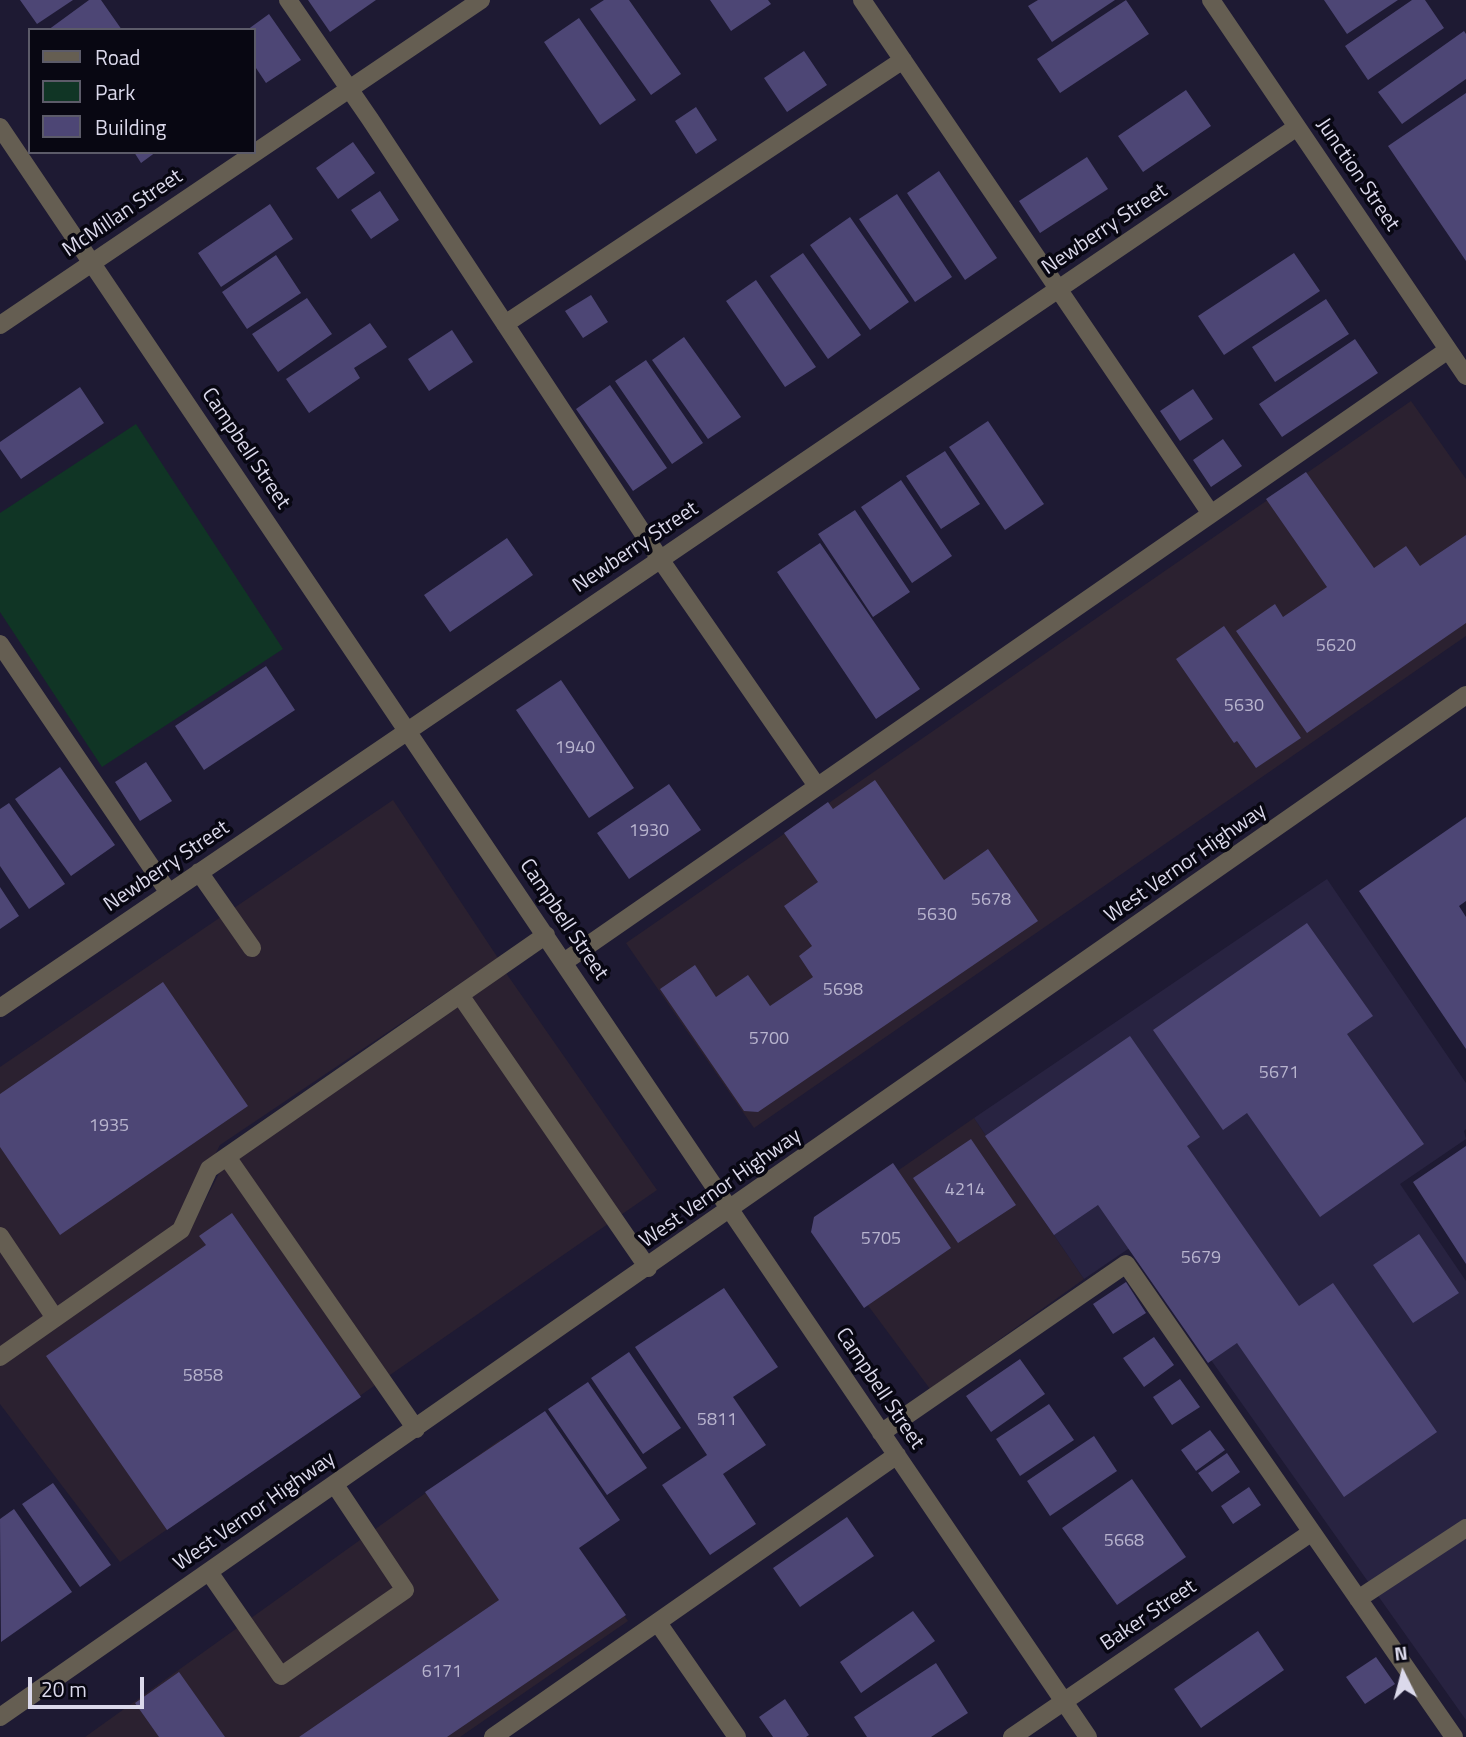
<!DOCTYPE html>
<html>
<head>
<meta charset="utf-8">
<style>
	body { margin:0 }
	#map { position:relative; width:1466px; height:1737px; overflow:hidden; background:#1e1a33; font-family:"Titillium Web",sans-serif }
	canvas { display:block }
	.legend { position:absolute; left:28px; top:28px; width:228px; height:126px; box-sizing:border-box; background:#080712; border:2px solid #5c5b69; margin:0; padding:9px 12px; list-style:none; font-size:21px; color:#dbd9eb }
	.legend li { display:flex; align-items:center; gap:14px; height:35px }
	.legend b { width:35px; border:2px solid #5c5b69 }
	.north { position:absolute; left:1368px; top:1639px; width:70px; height:70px; -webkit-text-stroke:5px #080712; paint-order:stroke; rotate:354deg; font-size:19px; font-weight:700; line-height:28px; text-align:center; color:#dbd9eb }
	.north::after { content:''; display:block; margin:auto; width:24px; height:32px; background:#dbd9eb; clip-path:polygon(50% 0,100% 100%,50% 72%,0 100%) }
	.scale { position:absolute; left:28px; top:1677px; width:116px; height:32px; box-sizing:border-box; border:4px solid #dbd9eb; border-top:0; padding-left:9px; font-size:21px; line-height:24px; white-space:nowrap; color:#dbd9eb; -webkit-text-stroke:5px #080712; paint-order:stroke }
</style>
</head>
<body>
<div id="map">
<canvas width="1466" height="1737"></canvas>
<ul class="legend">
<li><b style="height:9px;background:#655e52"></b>Road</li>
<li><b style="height:19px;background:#103525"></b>Park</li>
<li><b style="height:19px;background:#4d4675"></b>Building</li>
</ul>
<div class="north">N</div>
<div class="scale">20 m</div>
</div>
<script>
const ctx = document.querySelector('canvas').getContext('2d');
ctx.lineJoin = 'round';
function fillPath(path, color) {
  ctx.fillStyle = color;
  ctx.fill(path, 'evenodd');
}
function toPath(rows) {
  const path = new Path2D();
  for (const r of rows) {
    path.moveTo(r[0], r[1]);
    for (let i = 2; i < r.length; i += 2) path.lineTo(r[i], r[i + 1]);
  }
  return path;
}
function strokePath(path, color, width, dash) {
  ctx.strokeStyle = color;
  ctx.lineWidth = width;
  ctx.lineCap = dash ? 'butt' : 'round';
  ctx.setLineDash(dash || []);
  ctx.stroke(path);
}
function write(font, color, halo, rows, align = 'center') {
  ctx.font = font + ' "Titillium Web",sans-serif';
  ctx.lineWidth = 7;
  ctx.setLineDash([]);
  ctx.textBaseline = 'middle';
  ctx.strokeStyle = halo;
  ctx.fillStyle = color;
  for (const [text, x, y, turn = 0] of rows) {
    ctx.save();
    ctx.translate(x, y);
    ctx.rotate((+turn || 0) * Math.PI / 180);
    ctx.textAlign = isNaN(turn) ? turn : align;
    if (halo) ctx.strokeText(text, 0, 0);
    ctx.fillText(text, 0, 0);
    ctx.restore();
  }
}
const commercial = toPath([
	[1411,401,1466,479,1466,636,754,1128,626,943],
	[393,800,498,958,220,1145,173,1236,0,1347,0,1067],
	[506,973,657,1190,120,1562,0,1404,0,1365,187,1235,222,1168],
	[974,1118,1084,1279,930,1389,812,1230],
	[501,1439,628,1621,460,1737,85,1737]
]);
const built = toPath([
	[1327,879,1466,1083,1466,1129,1464,1131,1466,1139,1400,1184,1466,1281,1466,1720,1131,1247,1084,1279,974,1118]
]);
const green = toPath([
	[136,424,283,649,102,767,0,612,0,513]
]);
const building = toPath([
	[20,0,73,0,37,24],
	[89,0,101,0,122,30,48,30],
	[308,0,376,0,330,32],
	[604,0,629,0,681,74,651,95,590,9],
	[710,0,768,0,771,4,731,31],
	[1038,0,1115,0,1052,42,1028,6],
	[1126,0,1149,34,1060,93,1037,59],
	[1324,0,1398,0,1347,34],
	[1412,0,1425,0,1444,28,1368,80,1345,46],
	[269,14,301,60,266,83,254,65,254,30,247,30],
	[579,18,636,100,600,125,544,42],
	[1464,31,1466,34,1466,79,1402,124,1378,92],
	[804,51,827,85,787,112,764,78],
	[1186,90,1211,126,1143,172,1118,136],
	[1466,93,1466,261,1388,146],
	[696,107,717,140,696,154,675,121],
	[353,142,375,173,338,199,316,168],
	[134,152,156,152,141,163],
	[1087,157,1108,189,1040,233,1019,201],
	[939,171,997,258,965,280,907,193],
	[380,191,399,220,371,239,351,210],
	[897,194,952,277,915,302,859,219],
	[270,204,293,239,221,287,198,253],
	[850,217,909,302,870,330,810,245],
	[803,253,861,335,828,359,770,276],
	[1294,253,1320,291,1224,355,1198,316],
	[276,255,301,293,247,329,222,292],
	[756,280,816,367,785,387,726,301],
	[591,295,608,322,583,338,565,311],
	[307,298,332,334,278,372,252,334],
	[1326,299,1349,334,1275,382,1252,347],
	[370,323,387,347,354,368,360,378,309,413,286,379],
	[452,330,473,362,429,391,408,359],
	[684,337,741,417,708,439,652,360],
	[1355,339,1378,373,1282,437,1259,404],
	[646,360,703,443,672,464,615,381],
	[610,385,667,468,633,491,576,409],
	[80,387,104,423,21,479,0,449,0,442],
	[1193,389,1213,419,1180,441,1160,411],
	[988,421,1044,504,1005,530,949,447],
	[1223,439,1242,466,1211,487,1193,460],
	[945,451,980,504,941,529,906,476],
	[1306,472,1374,568,1406,546,1420,566,1466,535,1466,623,1307,733,1236,631,1275,604,1283,617,1327,587,1266,499],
	[901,480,952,556,912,583,861,507],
	[855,510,910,592,873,617,818,534],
	[507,538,533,575,450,632,424,595],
	[820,543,920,689,876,719,777,572],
	[1224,626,1301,738,1256,768,1237,741,1234,743,1176,659],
	[266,666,295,710,204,770,175,726],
	[561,680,634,788,589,818,516,710],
	[146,762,172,801,140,821,115,782],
	[60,767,115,845,71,876,15,799],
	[875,780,944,880,988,849,1038,921,758,1112,744,1111,660,989,695,965,716,997,748,975,770,1006,813,977,799,956,812,946,784,906,818,882,784,833,828,802,833,809],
	[669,784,701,830,629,879,597,833],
	[9,803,65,884,29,909,0,866,0,809],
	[1466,817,1466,901,1459,906,1466,917,1466,1049,1359,891],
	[0,887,19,916,0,929],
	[1307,923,1373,1016,1347,1034,1424,1144,1320,1217,1247,1113,1223,1130,1153,1030],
	[163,982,248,1106,60,1235,0,1147,0,1094],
	[1130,1036,1200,1137,1187,1146,1299,1306,1333,1283,1437,1432,1344,1497,1237,1343,1208,1363,1098,1205,1054,1235,985,1136],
	[971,1139,1016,1205,958,1243,913,1178],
	[1466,1146,1466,1264,1413,1182],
	[893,1163,951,1248,864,1308,811,1232,814,1217],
	[232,1213,361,1397,167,1530,46,1356,206,1245,199,1236],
	[1419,1234,1459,1293,1413,1323,1373,1265],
	[1126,1282,1146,1313,1113,1334,1093,1304],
	[724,1288,778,1367,733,1397,766,1445,723,1474,756,1524,710,1555,662,1485,707,1455,635,1347],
	[1154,1337,1174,1365,1144,1387,1123,1358],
	[629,1352,681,1428,643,1454,591,1378],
	[1020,1359,1045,1394,991,1432,966,1396],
	[1180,1379,1200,1407,1172,1425,1153,1397],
	[588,1382,647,1468,607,1495,548,1409],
	[1049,1404,1074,1440,1020,1476,996,1439],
	[545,1411,620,1520,579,1548,626,1615,447,1737,299,1737,499,1600,425,1492],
	[1210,1430,1225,1450,1196,1471,1181,1450],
	[1094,1436,1117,1471,1050,1516,1027,1481],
	[1227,1453,1240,1472,1212,1492,1198,1473],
	[1132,1479,1186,1557,1117,1605,1062,1528],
	[53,1483,111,1565,80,1587,22,1504],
	[1249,1487,1261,1505,1233,1524,1221,1506],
	[14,1509,72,1592,1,1642,0,1519],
	[847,1517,874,1556,800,1607,773,1568],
	[913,1611,935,1641,861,1693,840,1662],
	[1258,1631,1284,1670,1201,1728,1174,1689],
	[1376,1657,1395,1684,1365,1704,1346,1677],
	[936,1663,968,1713,931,1737,867,1737,854,1717],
	[179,1672,225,1737,159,1737,135,1703],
	[785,1699,809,1735,806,1737,773,1737,759,1717]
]);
const minor = toPath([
	[288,0,370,119,660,559,817,786],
	[862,0,1211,514],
	[1211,0,1466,376],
	[0,127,701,1167,1088,1737],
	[505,324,903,60],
	[0,325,481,0],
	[0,644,169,893],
	[199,872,252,948],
	[564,962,1448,350],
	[460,995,648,1268],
	[0,1008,1297,127],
	[227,1157,416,1429],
	[0,1236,55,1318],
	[0,1357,181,1230,209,1169,546,935],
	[881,1433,1126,1264,1454,1737],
	[209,1572,281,1676,405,1590,335,1485],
	[1358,1599,1466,1528],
	[658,1623,737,1737],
	[0,1717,1466,695],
	[493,1737,897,1455],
	[1012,1737,1312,1532]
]);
const numberNames = [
	["5620",1336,647],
	["5630",1244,707],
	["1940",575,749],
	["1930",649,832],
	["5678",991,901],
	["5630",937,916],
	["5698",843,991],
	["5700",769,1040],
	["5671",1279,1074],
	["1935",109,1127],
	["4214",965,1191],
	["5705",881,1240],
	["5679",1201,1259],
	["5858",203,1377],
	["5811",717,1421],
	["5668",1124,1542],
	["6171",442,1673]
];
const streetNames = [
	["Junction Street",1357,175,56],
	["McMillan Street",123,214,-34],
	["Newberry Street",1105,230,-34],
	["Campbell Street",245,449,56],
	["Newberry Street",636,548,-34],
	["West Vernor Highway",1186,864,-35],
	["Newberry Street",167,867,-34],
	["Campbell Street",563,920,56],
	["West Vernor Highway",721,1189,-35],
	["Campbell Street",879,1389,56],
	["West Vernor Highway",255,1512,-35],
	["Baker Street",1149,1616,-34]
];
fillPath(commercial, '#2b2130');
fillPath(built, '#282341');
fillPath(green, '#103525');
fillPath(building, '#4d4675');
strokePath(minor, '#655e52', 18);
write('18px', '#b8b4ce', null, numberNames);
write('21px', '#dbd9eb', '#080712', streetNames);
</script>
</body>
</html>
